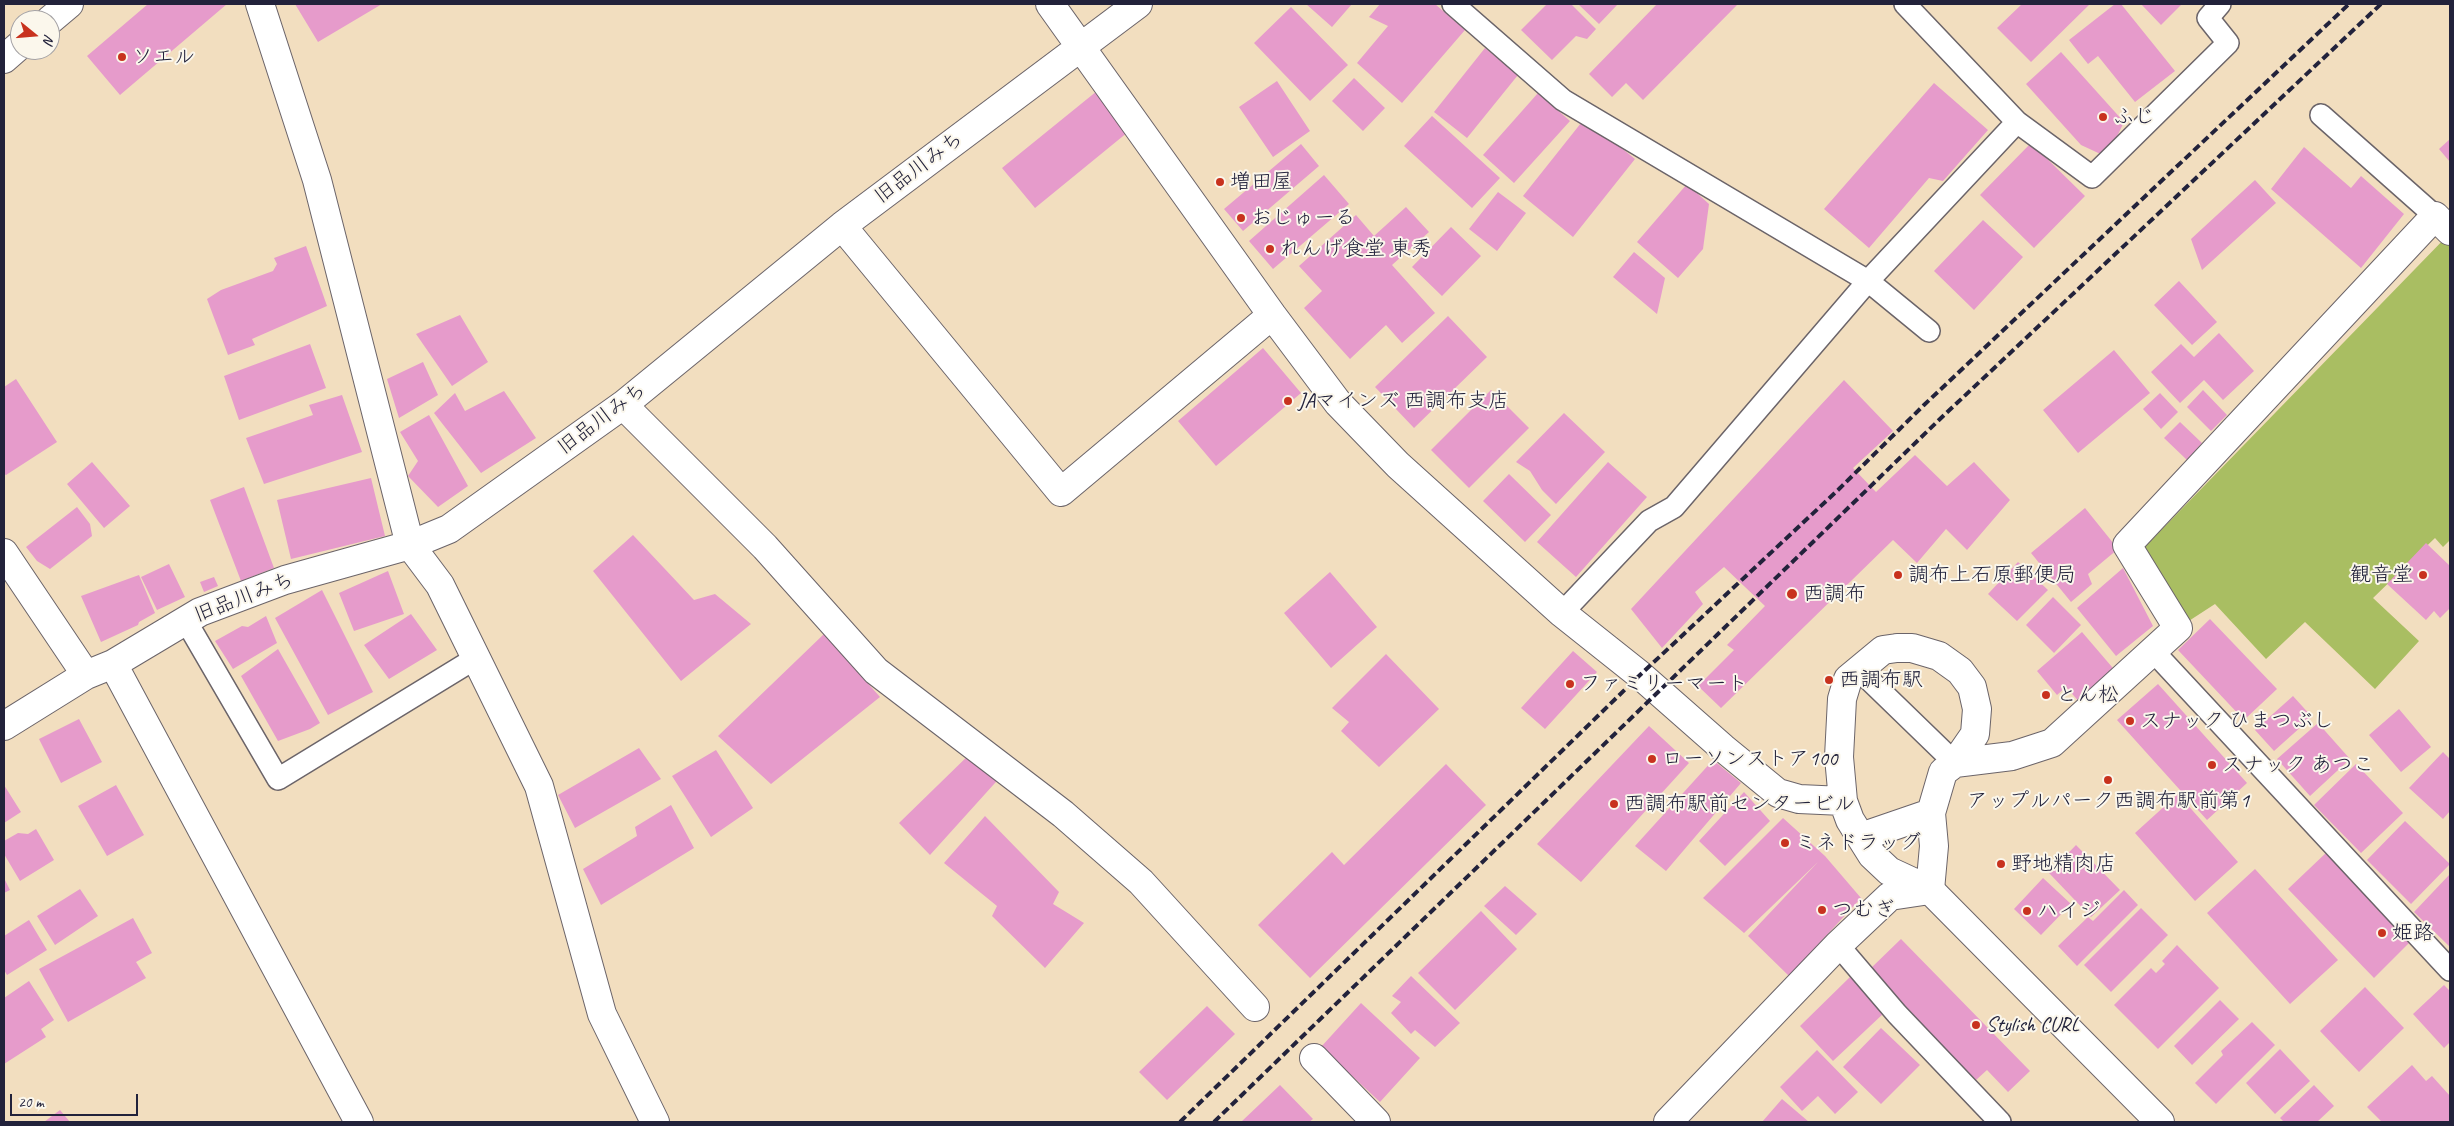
<!DOCTYPE html>
<html>
<head>
<meta charset="utf-8">
<style>
	body { margin:0 }
	#map { position:relative; width:2454px; height:1126px; overflow:hidden; background:#f2debf; font-family:Caveat,sans-serif }
	canvas { display:block }
	.frame { position:absolute; inset:0; border:5px solid #22223b; pointer-events:none }
	.north { position:absolute; left:10px; top:10px; width:50px; height:50px; box-sizing:border-box; background:#fbf7ec; border:1px solid #a4a2a5; border-radius:50%; rotate:107deg; font-size:14px; font-weight:700; line-height:20px; text-align:center; color:#22223b }
	.north::after { content:''; display:block; margin:auto; width:18px; height:22px; background:#c8321e; clip-path:polygon(50% 0,100% 100%,50% 72%,0 100%) }
	.scale { position:absolute; left:10px; top:1094px; width:128px; height:22px; box-sizing:border-box; border:2px solid #22223b; border-top:0; padding-left:6px; font-size:15px; line-height:18px; white-space:nowrap; color:#22223b; -webkit-text-stroke:4px #fbf7ec; paint-order:stroke }
</style>
</head>
<body>
<div id="map">
<canvas width="2454" height="1126"></canvas>
<div class="frame"></div>
<div class="north">N</div>
<div class="scale">20 m</div>
</div>
<script>
const ctx = document.querySelector('canvas').getContext('2d');
ctx.lineJoin = 'round';
function fillPath(path, color) {
  ctx.fillStyle = color;
  ctx.fill(path, 'evenodd');
}
function toPath(rows) {
  const path = new Path2D();
  for (const r of rows) {
    path.moveTo(r[0], r[1]);
    for (let i = 2; i < r.length; i += 2) path.lineTo(r[i], r[i + 1]);
  }
  return path;
}
function strokePath(path, color, width, dash) {
  ctx.strokeStyle = color;
  ctx.lineWidth = width;
  ctx.lineCap = dash ? 'butt' : 'round';
  ctx.setLineDash(dash || []);
  ctx.stroke(path);
}
function write(font, color, halo, rows, align = 'center') {
  ctx.font = font + ' Caveat,"Klee One",sans-serif';
  ctx.lineWidth = 4;
  ctx.setLineDash([]);
  ctx.textBaseline = 'middle';
  ctx.strokeStyle = halo;
  ctx.fillStyle = color;
  for (const [text, x, y, turn = 0] of rows) {
    ctx.save();
    ctx.translate(x, y);
    ctx.rotate((+turn || 0) * Math.PI / 180);
    ctx.textAlign = isNaN(turn) ? turn : align;
    if (halo) ctx.strokeText(text, 0, 0);
    ctx.fillText(text, 0, 0);
    ctx.restore();
  }
}
const green = toPath([
	[2450,233,2450,540,2443,547,2435,538,2373,598,2419,641,2375,689,2305,622,2266,659,2215,604,2178,628,2135,557]
]);
const building = toPath([
	[148,4,227,4,120,95,87,56],
	[295,4,382,4,318,42],
	[1306,4,1352,4,1332,27],
	[1380,4,1435,4,1465,30,1402,103,1357,63,1388,26,1369,17],
	[1547,4,1571,4,1596,29,1587,39,1576,36,1552,60,1521,30],
	[1578,4,1618,4,1599,24],
	[1657,4,1738,4,1643,100,1626,83,1612,97,1589,74],
	[2022,4,2090,4,2031,62,1997,28],
	[2115,4,2121,4,2175,71,2135,102,2098,56,2088,64,2069,40],
	[2141,4,2182,4,2161,25],
	[1291,7,1348,65,1310,101,1254,43],
	[1485,48,1518,75,1467,138,1434,112],
	[2061,52,2124,122,2107,157,2081,145,2026,84],
	[1354,78,1385,108,1363,131,1332,101],
	[1277,81,1310,131,1273,157,1239,107],
	[1934,83,1988,130,1943,181,1929,178,1869,248,1824,209],
	[1097,91,1128,132,1035,208,1002,168],
	[1538,93,1570,121,1514,183,1483,155],
	[1432,116,1500,178,1472,208,1404,146],
	[1585,118,1635,159,1573,237,1523,196],
	[2450,139,2450,162,2439,149],
	[2031,143,2085,196,2034,248,1980,195],
	[1301,144,1319,166,1243,231,1224,209],
	[2304,147,2351,188,2361,176,2404,214,2361,268,2271,189],
	[1324,175,1349,204,1273,269,1249,241],
	[2255,180,2276,203,2202,270,2191,239],
	[1687,184,1709,204,1703,249,1678,278,1637,242],
	[1498,192,1526,213,1497,251,1469,229],
	[1406,207,1429,232,1392,265,1435,313,1402,343,1386,325,1350,359,1304,308,1322,291,1299,266,1356,215,1374,236],
	[1983,220,2023,257,1974,310,1934,271],
	[1451,227,1481,256,1442,296,1412,267],
	[306,246,327,306,252,339,255,345,228,355,207,299,221,290,273,271,277,264,274,258],
	[1634,252,1665,278,1657,314,1613,277],
	[2179,281,2217,322,2192,345,2154,305],
	[460,315,488,362,452,386,416,334],
	[1448,316,1487,357,1414,428,1375,387],
	[2219,333,2254,371,2223,400,2204,380,2180,403,2151,372,2181,344,2194,357],
	[310,344,326,388,239,420,224,376],
	[1263,348,1301,393,1216,466,1178,421],
	[2114,350,2150,393,2078,453,2043,410],
	[423,362,438,395,399,418,387,379],
	[16,379,57,442,6,475,4,474,4,387],
	[1844,380,1893,431,1853,468,1876,492,1915,455,1947,486,1974,462,2010,500,1967,550,1946,529,1917,563,1893,540,1721,708,1698,686,1734,650,1727,645,1765,606,1724,567,1695,592,1703,604,1662,648,1631,609],
	[1491,390,1529,428,1469,488,1431,450],
	[2203,390,2227,415,2211,431,2187,407],
	[504,391,536,438,481,473,434,413,455,393,465,411],
	[2160,393,2178,412,2161,429,2143,409],
	[342,395,362,452,264,484,246,438,313,415,309,405],
	[1564,413,1605,452,1556,504,1542,490,1530,471,1516,462],
	[429,415,468,486,438,507,408,476,418,461,400,432],
	[2180,422,2202,443,2187,460,2164,438],
	[92,462,130,506,104,528,67,484],
	[1608,462,1647,497,1576,577,1537,542],
	[1509,474,1551,515,1525,542,1483,501],
	[371,478,385,536,291,559,277,500],
	[244,487,274,568,241,581,210,500],
	[77,507,90,524,92,536,50,569,37,561,26,547],
	[2085,508,2118,549,2088,574,2092,584,2071,602,2031,553],
	[633,535,694,600,715,594,751,624,681,681,593,571],
	[2426,543,2450,566,2450,608,2440,618,2434,611,2426,620,2387,584],
	[2018,562,2048,590,2017,621,1988,594],
	[169,564,185,597,157,610,141,577],
	[2123,568,2153,626,2116,656,2077,608],
	[388,571,404,614,354,631,339,593],
	[1330,572,1377,627,1331,668,1284,613],
	[139,575,155,613,139,622,138,625,101,642,81,596],
	[214,577,218,586,204,592,200,582],
	[322,590,373,692,328,715,275,618],
	[2053,597,2081,625,2054,653,2026,625],
	[411,614,437,650,389,679,364,645],
	[266,616,277,643,233,669,215,641,242,626,248,627],
	[2210,619,2277,689,2244,720,2178,650],
	[2082,632,2118,674,2082,705,2066,687,2057,695,2037,671],
	[824,634,880,697,771,784,718,736],
	[278,649,320,723,310,729,278,741,241,676],
	[1573,651,1597,672,1545,729,1521,708],
	[1386,654,1439,709,1379,767,1341,731,1349,722,1332,708],
	[2158,684,2247,783,2207,820,2117,720],
	[2293,696,2312,717,2274,751,2255,730],
	[2399,709,2431,747,2401,772,2369,735],
	[79,719,102,762,61,783,39,739],
	[2318,723,2350,759,2310,796,2277,759],
	[1649,726,1689,763,1581,882,1537,844],
	[639,748,661,779,575,828,558,795],
	[976,748,1004,773,930,855,899,823],
	[716,750,753,808,711,837,672,776],
	[2443,752,2450,759,2450,811,2443,819,2409,788],
	[1713,760,1741,783,1666,871,1635,846],
	[1446,764,1486,805,1310,978,1258,925,1332,852,1344,865],
	[2356,764,2403,813,2361,853,2314,805],
	[4,785,21,812,4,823],
	[116,785,144,835,107,856,78,806],
	[1744,792,1770,821,1725,866,1699,841],
	[2178,794,2238,862,2195,901,2135,833],
	[671,805,694,848,601,905,583,869,637,836,635,827],
	[985,816,1059,892,1053,904,1084,923,1045,968,992,916,997,906,944,863],
	[1783,818,1825,856,1861,898,1789,976,1748,936,1818,862,1744,933,1703,898],
	[2405,821,2450,864,2411,904,2367,860],
	[36,829,54,860,20,881,4,854,4,841,18,833,28,834],
	[2076,845,2120,890,2091,917,2049,873],
	[2328,851,2413,939,2374,978,2288,889],
	[2255,869,2338,960,2290,1004,2207,913],
	[2450,874,2450,947,2414,912],
	[4,878,10,890,4,893],
	[2043,878,2071,904,2041,935,2014,909],
	[1505,886,1537,914,1516,935,1484,906],
	[80,889,98,916,55,945,37,916],
	[2124,890,2138,905,2077,966,2058,946,2088,917,2093,921],
	[2141,908,2168,935,2111,992,2084,965],
	[1481,911,1517,949,1455,1010,1418,973],
	[133,918,152,953,136,962,146,978,68,1022,39,969],
	[29,920,47,950,7,975,4,970,4,936],
	[1901,939,2030,1071,2008,1092,1987,1070,1976,1080,1869,970],
	[2177,945,2219,988,2158,1049,2114,1005,2151,968,2156,973,2165,964,2162,961],
	[1411,976,1460,1023,1435,1047,1415,1030,1411,1034,1391,1013,1401,1002,1392,996],
	[1850,977,1884,1013,1833,1061,1800,1026],
	[29,981,54,1020,41,1029,46,1037,4,1064,4,998],
	[2444,985,2450,991,2450,1042,2444,1048,2413,1014],
	[2365,987,2404,1028,2359,1072,2320,1031],
	[2220,1000,2239,1019,2192,1065,2174,1046],
	[1361,1003,1420,1058,1380,1102,1321,1047],
	[1207,1006,1235,1034,1167,1100,1139,1072],
	[2252,1022,2275,1045,2216,1104,2195,1083,2223,1055,2221,1051],
	[1881,1028,1920,1065,1881,1104,1843,1067],
	[2280,1049,2310,1081,2275,1114,2246,1083],
	[1817,1050,1858,1092,1835,1114,1818,1096,1802,1111,1780,1087],
	[2412,1065,2426,1081,2432,1076,2450,1096,2450,1122,2382,1122,2367,1107],
	[1280,1085,1313,1119,1309,1122,1241,1122],
	[2314,1085,2334,1106,2317,1122,2284,1122,2280,1118],
	[1782,1099,1809,1122,1762,1122],
	[60,1110,70,1122,44,1122]
]);
const service = toPath([
	[1453,4,1563,100,1868,281,1929,331],
	[1905,4,2017,122],
	[2321,115,2435,216],
	[1562,613,1649,521,1674,507,1868,281,2017,122,2092,177,2228,43,2208,18,2220,4],
	[186,621,278,779,476,658],
	[2154,652,2450,970],
	[1858,669,1955,763],
	[1838,945,1897,1014,2000,1122]
]);
const minor = toPath([
	[260,4,317,180,410,545,440,585,539,786,602,1014,655,1122],
	[1050,4,1272,315,1338,403,1398,465,1562,613,1640,675,1723,748,1778,793,1799,799,1843,801],
	[842,226,1061,492,1272,315],
	[623,405,765,547,876,671,1063,814,1141,882,1255,1007],
	[4,553,86,675],
	[1897,648,1912,648,1939,656,1960,671,1972,687,1977,709,1975,734,1955,763,1943,772,1931,813,1934,846,1930,890,1889,871,1872,855,1850,820,1843,801,1839,757,1842,699,1848,679,1883,650,1897,648],
	[113,664,359,1122],
	[4,726,86,675,113,664,200,612,285,580,410,545,449,529,623,405,842,226,1138,4],
	[1955,763,2012,756,2052,743,2178,628,2127,545,2435,216,2450,231],
	[1861,837,1931,813],
	[1314,1058,1376,1122],
	[1668,1122,1838,945,1890,896,1930,890]
]);
const tertiary = toPath([
	[50,20,69,4],
	[4,59,20,45],
	[1930,890,2160,1122]
]);
const rail = toPath([
	[1180,1122,1640,675,1838,490,1924,405,2349,4],
	[1214,1122,1940,419,2381,4]
]);
const markers = [
	[122,57,5,"#c8321e"],
	[2103,117,5,"#c8321e"],
	[1220,182,5,"#c8321e"],
	[1241,218,5,"#c8321e"],
	[1270,249,5,"#c8321e"],
	[1288,401,5,"#c8321e"],
	[1898,575,5,"#c8321e"],
	[2423,575,5,"#c8321e"],
	[1792,594,6,"#c8321e"],
	[1829,680,5,"#c8321e"],
	[1570,684,5,"#c8321e"],
	[2046,695,5,"#c8321e"],
	[2130,721,5,"#c8321e"],
	[1652,759,5,"#c8321e"],
	[2212,765,5,"#c8321e"],
	[2108,780,5,"#c8321e"],
	[1614,804,5,"#c8321e"],
	[1785,843,5,"#c8321e"],
	[2001,864,5,"#c8321e"],
	[1822,910,5,"#c8321e"],
	[2027,911,5,"#c8321e"],
	[2382,933,5,"#c8321e"],
	[1976,1025,5,"#c8321e"]
];
const poiNames = [
	["ソエル",132,57],
	["ふじ",2113,117],
	["増田屋",1230,182],
	["おじゅーる",1251,218],
	["れんげ食堂 東秀",1280,249],
	["JAマインズ 西調布支店",1298,401],
	["調布上石原郵便局",1908,575],
	["観音堂",2413,575,"right"],
	["西調布",1803,594],
	["西調布駅",1839,680],
	["ファミリーマート",1580,684],
	["とん松",2056,695],
	["スナック ひまつぶし",2140,721],
	["ローソンストア100",1662,759],
	["スナック あつこ",2222,765],
	["アップルパーク西調布駅前第1",2108,801,"center"],
	["西調布駅前センタービル",1624,804],
	["ミネドラッグ",1795,843],
	["野地精肉店",2011,864],
	["つむぎ",1832,910],
	["ハイジ",2037,911],
	["姫路",2392,933],
	["Stylish CURL",1986,1025]
];
const streetNames = [
	["旧品川みち",919,168,-37],
	["旧品川みち",602,419,-37],
	["旧品川みち",244,598,-21]
];
fillPath(green, '#a9be62');
fillPath(building, '#e69bcb');
strokePath(service, '#6b6469', 24);
strokePath(minor, '#6b6469', 30);
strokePath(tertiary, '#6b6469', 30);
strokePath(service, '#fff', 21);
strokePath(minor, '#fff', 28);
strokePath(tertiary, '#fff', 28);
strokePath(rail, '#22223b', 4, [8, 4]);
for (const [x, y, r, color] of markers) {
  const dot = new Path2D();
  dot.arc(x, y, r, 0, 2 * Math.PI);
  ctx.fillStyle = color;
  ctx.fill(dot);
  strokePath(dot, '#fbf7ec', 2);
}
write('21px', '#22223b', '#fbf7ec', poiNames, 'left');
write('21px', '#22223b', '#fbf7ec', streetNames);
</script>
</body>
</html>
